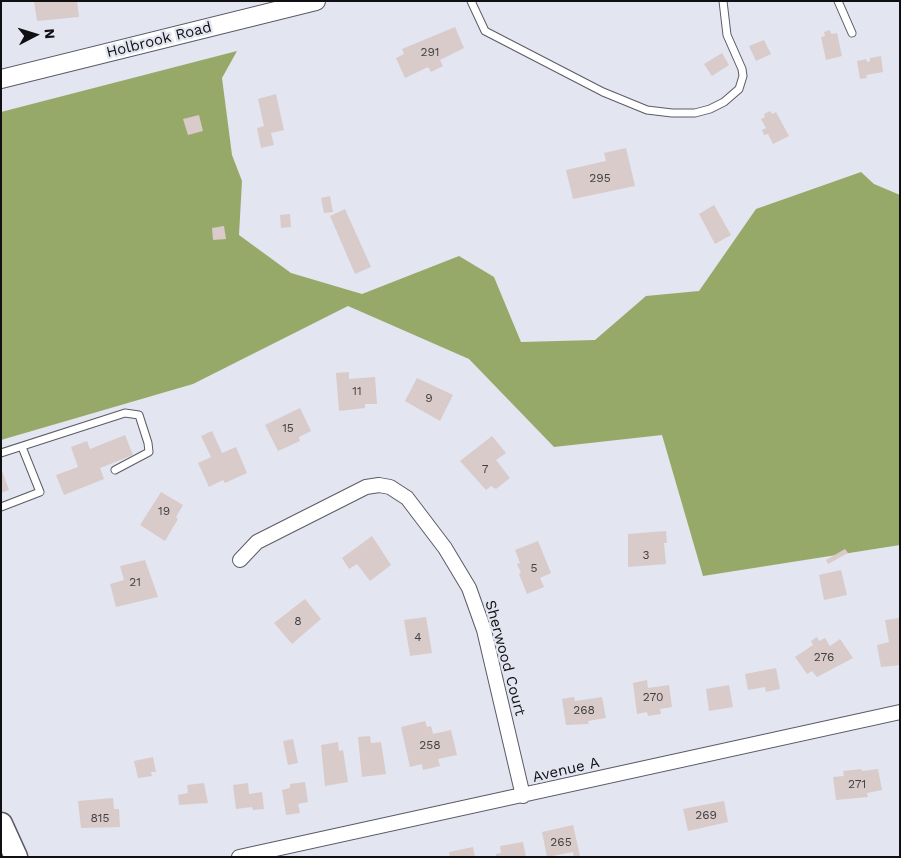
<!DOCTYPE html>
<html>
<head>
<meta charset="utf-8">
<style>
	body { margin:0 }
	#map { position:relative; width:901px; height:858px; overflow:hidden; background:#e3e5f0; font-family:"Work Sans",sans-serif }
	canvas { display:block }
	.frame { position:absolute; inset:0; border:2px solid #101014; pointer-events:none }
	.north { position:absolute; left:10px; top:10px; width:50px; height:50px; -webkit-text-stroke:4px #e3e5f0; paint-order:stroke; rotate:85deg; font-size:14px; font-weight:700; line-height:20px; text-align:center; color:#101014 }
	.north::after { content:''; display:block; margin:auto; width:18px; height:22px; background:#101014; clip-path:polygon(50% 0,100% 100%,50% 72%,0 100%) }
</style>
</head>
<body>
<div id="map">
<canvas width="901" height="858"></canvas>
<div class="frame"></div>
<div class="north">N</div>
</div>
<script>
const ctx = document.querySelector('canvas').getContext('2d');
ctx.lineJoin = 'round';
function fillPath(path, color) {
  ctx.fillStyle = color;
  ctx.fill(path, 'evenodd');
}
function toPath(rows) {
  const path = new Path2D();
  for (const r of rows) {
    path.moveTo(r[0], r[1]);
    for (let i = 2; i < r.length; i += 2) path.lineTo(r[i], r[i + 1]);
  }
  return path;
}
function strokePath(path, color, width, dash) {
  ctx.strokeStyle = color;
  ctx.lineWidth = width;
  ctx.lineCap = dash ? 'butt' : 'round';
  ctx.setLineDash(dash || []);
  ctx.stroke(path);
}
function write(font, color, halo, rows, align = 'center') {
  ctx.font = font + ' "Work Sans",sans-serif';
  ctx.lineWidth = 4.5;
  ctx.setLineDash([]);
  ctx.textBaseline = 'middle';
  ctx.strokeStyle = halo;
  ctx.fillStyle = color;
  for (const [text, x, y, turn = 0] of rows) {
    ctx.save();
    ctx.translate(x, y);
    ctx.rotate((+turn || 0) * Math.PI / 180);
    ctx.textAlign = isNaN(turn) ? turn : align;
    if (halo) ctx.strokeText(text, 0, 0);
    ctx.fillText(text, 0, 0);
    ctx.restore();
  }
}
const forest = toPath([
	[237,51,222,78,232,155,242,181,239,235,291,273,362,294,459,256,494,277,521,342,595,340,646,296,699,291,756,209,861,172,874,184,900,195,900,545,703,576,662,435,554,447,469,359,348,306,193,384,1,440,1,112]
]);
const building = toPath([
	[34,1,77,1,79,17,37,21],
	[455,27,464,48,440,60,443,66,431,72,428,67,405,78,396,58,404,54,402,49],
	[830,30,831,34,837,33,842,56,826,60,821,37,825,36,824,32],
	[764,40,771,54,756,61,749,46],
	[722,53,729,65,712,76,704,64],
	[881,56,883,72,866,75,867,78,860,79,857,61,866,59,867,62,870,61,870,58],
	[276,94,284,130,271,133,274,145,261,148,257,128,264,126,258,99],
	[770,111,772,114,776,112,789,136,773,144,768,134,764,135,762,130,766,128,761,119,765,117,764,114],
	[199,115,203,131,188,135,183,119],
	[626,148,635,186,573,199,566,170,606,161,604,153],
	[330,196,333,212,324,213,321,198],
	[714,205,731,235,715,244,699,214],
	[345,209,371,267,355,274,330,216],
	[290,214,291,227,281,228,280,215],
	[224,226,226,239,213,240,212,228],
	[349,372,349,379,375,377,377,404,365,404,365,408,339,411,336,373],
	[417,378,453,395,440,421,405,401],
	[300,408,311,431,299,437,300,441,278,451,265,425],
	[212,431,222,453,236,447,247,473,225,483,223,480,209,487,198,463,211,457,201,436],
	[125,435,133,455,100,468,104,479,64,495,56,475,78,467,71,447,87,441,90,449],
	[492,436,506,453,496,460,510,478,496,489,491,486,486,490,460,461],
	[1,468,9,490,1,493],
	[161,492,183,505,176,517,178,519,165,541,140,525],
	[666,531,667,543,664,543,666,564,628,567,628,534],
	[372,536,391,565,370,581,357,564,349,569,342,558],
	[538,541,551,573,540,578,544,587,527,594,519,574,521,573,517,564,520,563,515,550],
	[845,549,848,553,828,564,826,560],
	[145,560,158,597,116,607,110,584,124,580,120,566],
	[841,570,847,595,824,600,819,575],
	[305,599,321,619,292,644,274,623],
	[426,617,432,653,410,656,404,620],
	[900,618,900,665,881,667,877,645,889,642,885,620],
	[817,637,819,641,825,638,830,646,840,639,853,658,817,677,812,671,807,674,795,657,813,645,811,641],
	[776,668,780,689,766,692,765,687,748,690,745,674],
	[647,680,648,688,669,685,672,707,660,709,661,714,648,716,647,712,637,714,633,683],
	[729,685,733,707,709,711,706,689],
	[574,697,575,701,602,697,606,718,588,721,589,724,566,725,562,699],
	[425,721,427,727,431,726,433,734,451,730,457,755,438,759,440,766,423,770,422,764,410,767,401,727],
	[370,736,371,743,381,742,386,774,362,777,358,737],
	[293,739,298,763,288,765,283,741],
	[338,742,339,751,343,750,348,782,325,786,321,745],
	[153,757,156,772,151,772,152,776,138,778,134,761],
	[861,769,862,771,878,769,882,790,867,793,868,797,836,800,833,777,844,776,843,771],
	[305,782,308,802,298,804,300,813,286,815,282,790,290,788,290,784],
	[204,783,208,803,179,805,178,795,188,793,187,785],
	[248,783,249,794,262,792,264,809,253,810,252,807,236,809,233,785],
	[113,798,114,809,119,809,120,827,81,828,78,801],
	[724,801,728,822,688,831,683,809],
	[573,825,580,856,574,857,573,852,547,857,542,832],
	[523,842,526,857,496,857,496,854,501,853,500,846],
	[473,847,475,857,450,857,449,852]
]);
const service = toPath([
	[471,1,485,31,603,92,647,110,672,113,695,113,710,109,724,102,739,89,743,76,742,69,727,35,723,1],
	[838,1,852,33],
	[1,453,125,413,139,415,148,443,149,452,115,470],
	[1,507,40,492,22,447]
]);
const minor = toPath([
	[240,560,257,542,366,487,379,485,390,487,407,498,445,548,469,588,484,630,523,796],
	[239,857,900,712]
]);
const tertiary = toPath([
	[1,79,316,1]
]);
const primary = toPath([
	[1,824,16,857]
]);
const numberNames = [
	["291",430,52],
	["295",600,178],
	["11",357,391],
	["9",429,398],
	["15",288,428],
	["7",485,469],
	["19",164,511],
	["3",646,555],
	["5",534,568],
	["21",135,582],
	["8",298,621],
	["4",418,637],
	["276",824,657],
	["270",653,697],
	["268",584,710],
	["258",430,745],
	["271",857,784],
	["269",706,815],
	["815",100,818],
	["265",561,842]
];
const streetNames = [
	["Holbrook Road",159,40,-14],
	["Sherwood Court",505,658,75],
	["Avenue A",566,770,-13]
];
fillPath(forest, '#97a969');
fillPath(building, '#d8cbc9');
strokePath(service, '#5a5b65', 9);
strokePath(minor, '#5a5b65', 16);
strokePath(tertiary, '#5a5b65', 20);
strokePath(primary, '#5a5b65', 25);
strokePath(service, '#fff', 7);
strokePath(minor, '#fff', 14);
strokePath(tertiary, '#fff', 18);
strokePath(primary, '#fff', 22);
write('12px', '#423f41', null, numberNames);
write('15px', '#101014', '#e3e5f0', streetNames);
</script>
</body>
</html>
